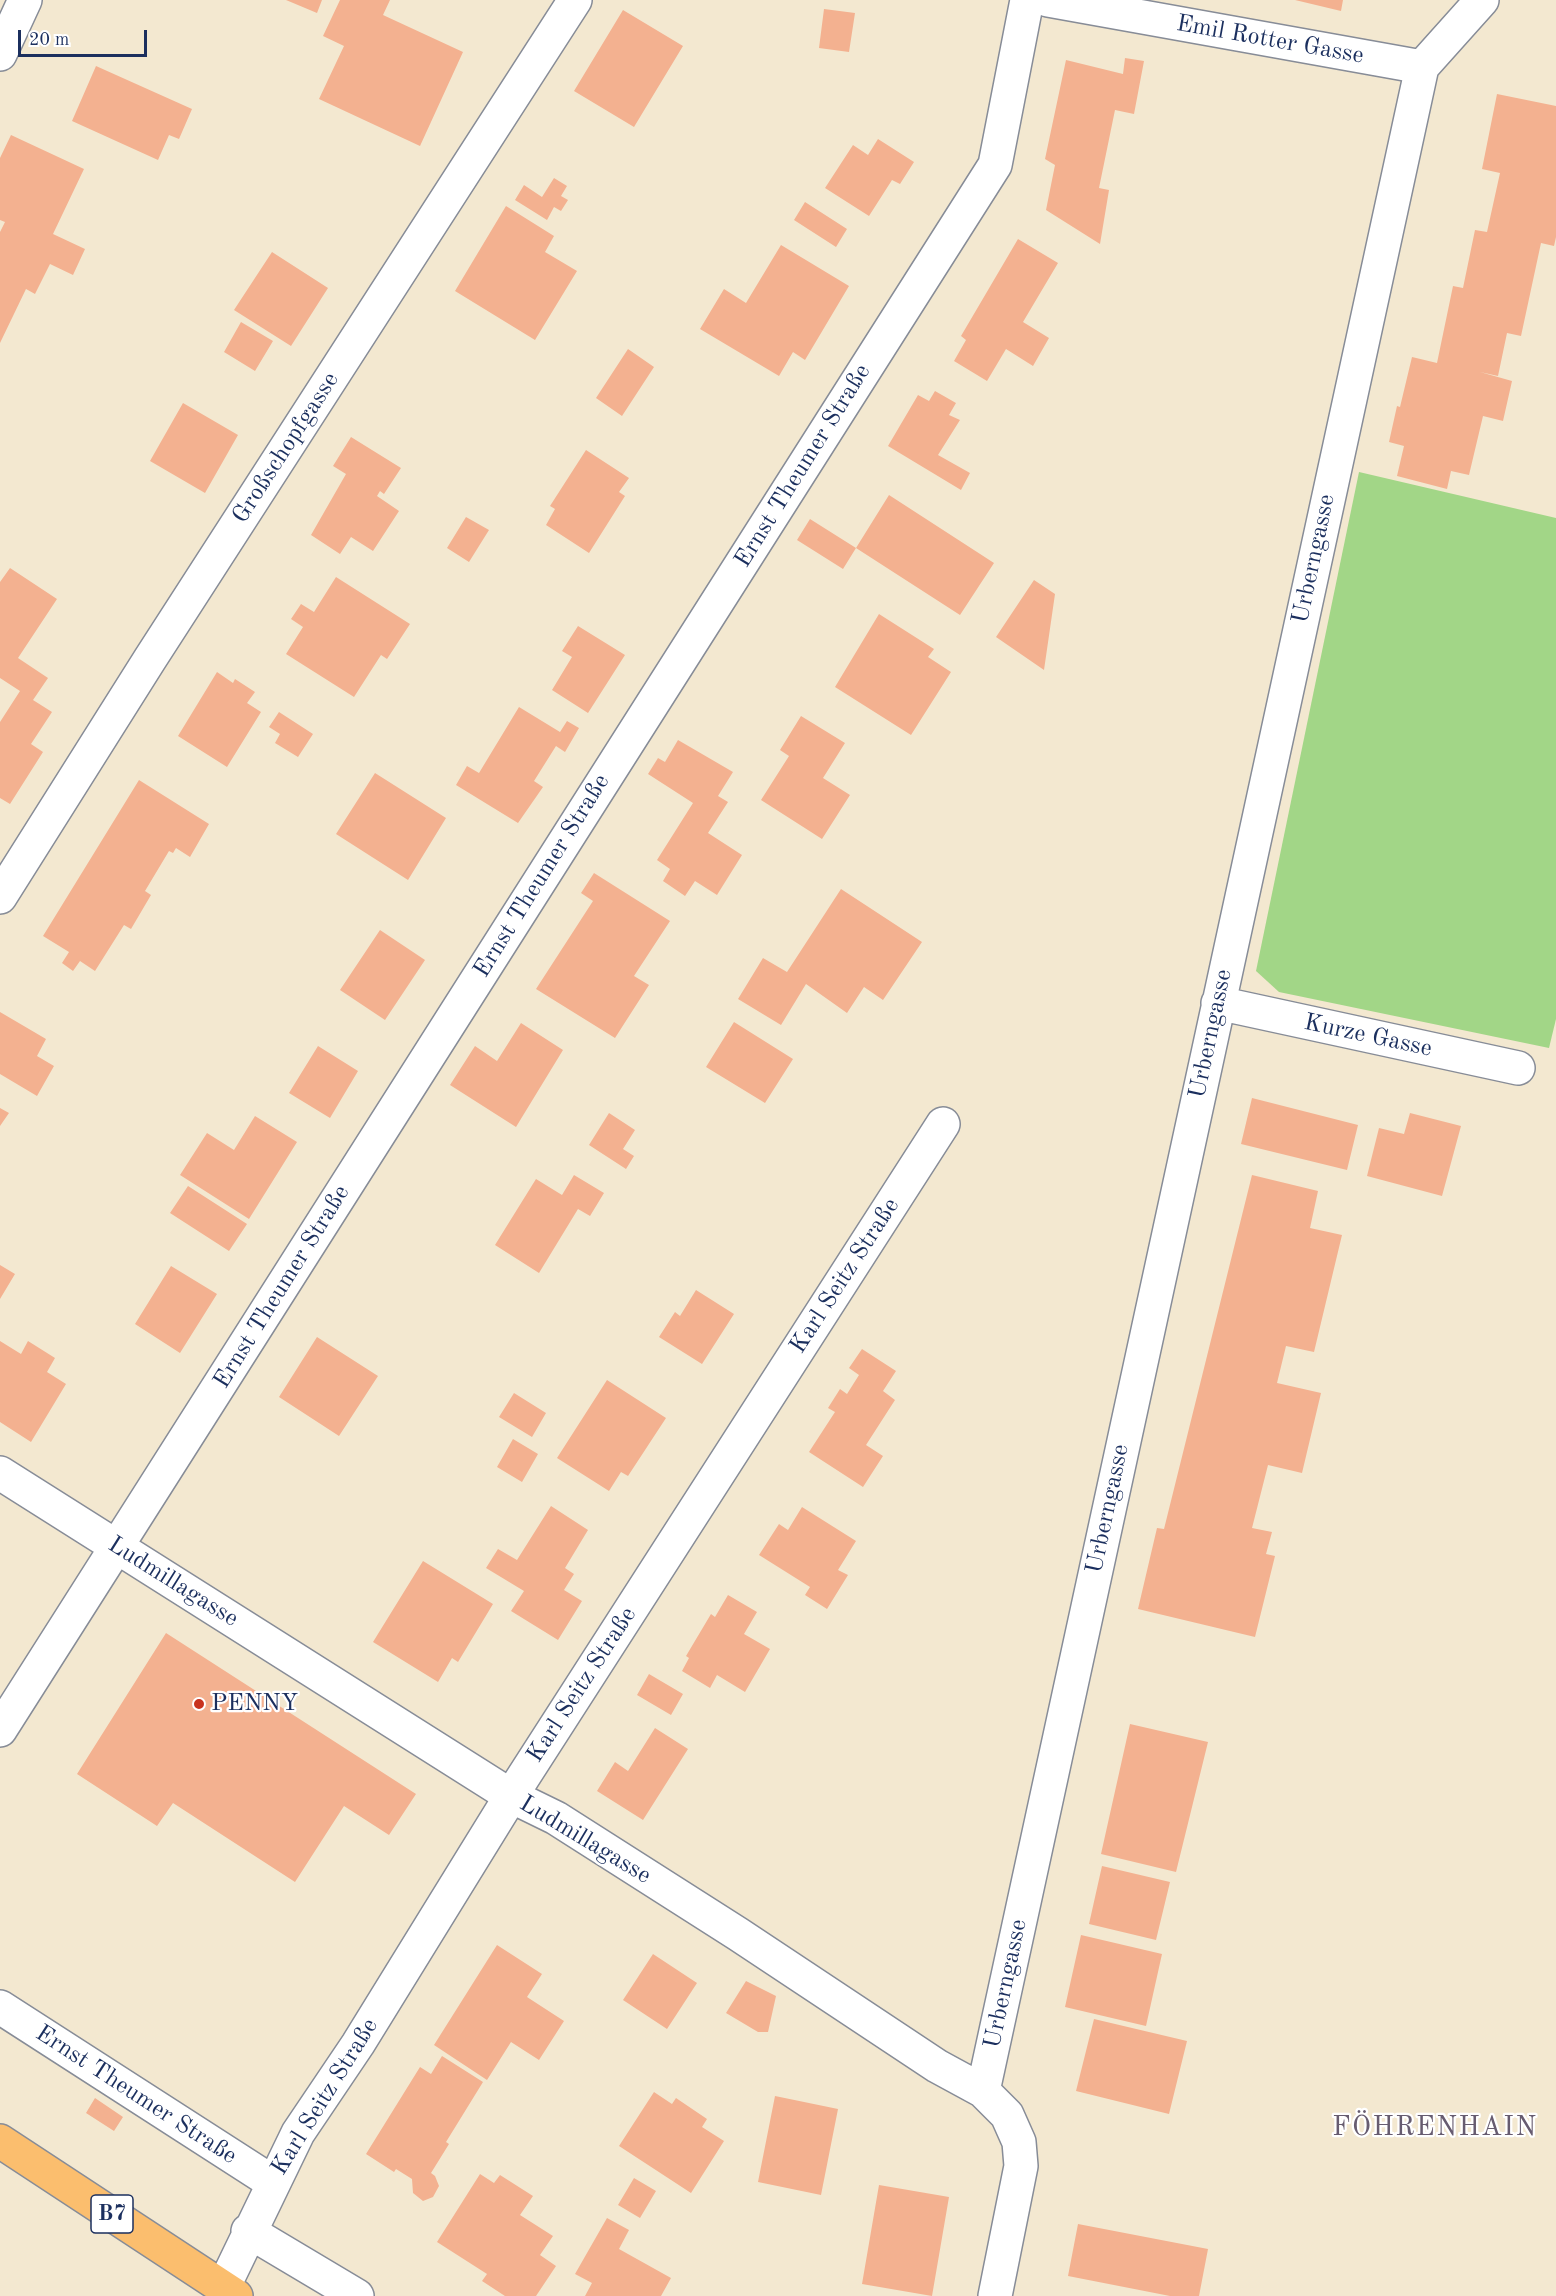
<!DOCTYPE html>
<html>
<head>
<meta charset="utf-8">
<style>
	body { margin:0 }
	#map { position:relative; width:1556px; height:2296px; overflow:hidden; background:#f3e8d0; font-family:"Old Standard TT",serif }
	canvas { display:block }
	.scale { position:absolute; left:18px; top:30px; width:129px; height:27px; box-sizing:border-box; border:3px solid #1b2f5e; border-top:0; padding-left:8px; font-size:18px; line-height:21px; white-space:nowrap; color:#1b2f5e; -webkit-text-stroke:4px #fff; paint-order:stroke }
</style>
</head>
<body>
<div id="map">
<canvas width="1556" height="2296"></canvas>
<div class="scale">20 m</div>
</div>
<script>
const ctx = document.querySelector('canvas').getContext('2d');
ctx.lineJoin = 'round';
function fillPath(path, color) {
  ctx.fillStyle = color;
  ctx.fill(path, 'evenodd');
}
function toPath(rows) {
  const path = new Path2D();
  for (const r of rows) {
    path.moveTo(r[0], r[1]);
    for (let i = 2; i < r.length; i += 2) path.lineTo(r[i], r[i + 1]);
  }
  return path;
}
function strokePath(path, color, width, dash) {
  ctx.strokeStyle = color;
  ctx.lineWidth = width;
  ctx.lineCap = dash ? 'butt' : 'round';
  ctx.setLineDash(dash || []);
  ctx.stroke(path);
}
function write(font, color, halo, rows, align = 'center') {
  ctx.font = font + ' "Old Standard TT",serif';
  ctx.lineWidth = 4.5;
  ctx.setLineDash([]);
  ctx.textBaseline = 'middle';
  ctx.strokeStyle = halo;
  ctx.fillStyle = color;
  for (const [text, x, y, turn = 0] of rows) {
    ctx.save();
    ctx.translate(x, y);
    ctx.rotate((+turn || 0) * Math.PI / 180);
    ctx.textAlign = isNaN(turn) ? turn : align;
    if (halo) ctx.strokeText(text, 0, 0);
    ctx.fillText(text, 0, 0);
    ctx.restore();
  }
}
const green = toPath([
	[1359,472,1556,518,1556,1019,1549,1048,1279,992,1256,971]
]);
const building = toPath([
	[286,0,322,0,317,13],
	[340,0,390,0,383,15,463,52,420,146,319,99,344,46,323,36],
	[1295,0,1343,0,1341,11],
	[824,9,855,13,849,52,819,48],
	[623,10,683,46,634,127,574,91],
	[1125,58,1144,61,1134,114,1115,110,1099,188,1109,190,1100,244,1046,210,1055,165,1045,159,1066,60,1123,74],
	[96,66,192,109,179,139,169,135,158,160,72,121],
	[1497,94,1556,106,1556,237,1554,246,1541,243,1521,336,1507,333,1498,376,1480,372,1512,381,1503,421,1483,416,1469,475,1451,471,1447,489,1397,476,1404,446,1389,442,1397,406,1400,407,1412,357,1437,363,1453,286,1463,288,1475,230,1487,232,1500,173,1482,169],
	[11,135,84,169,53,234,85,249,73,275,50,264,35,294,26,289,0,343,0,232,5,222,0,220,0,158],
	[878,139,914,162,900,184,892,180,869,216,825,188,853,145,868,155],
	[554,178,567,186,561,196,568,200,561,211,554,207,547,220,515,200,524,185,542,197],
	[805,202,847,229,836,247,794,220],
	[506,206,554,236,545,252,577,271,535,340,455,291],
	[1018,239,1058,263,1023,322,1049,338,1033,366,1006,349,987,381,954,361,966,340,961,336],
	[781,245,849,286,805,360,793,352,779,376,700,329,724,289,746,303],
	[272,252,328,288,291,346,234,310],
	[241,322,273,341,255,371,224,352],
	[628,349,654,367,622,416,596,398],
	[935,391,956,403,949,415,960,420,938,455,970,473,961,490,888,446,918,395,929,401],
	[183,403,238,435,205,493,150,461],
	[351,437,401,468,384,494,380,491,377,496,399,511,373,551,351,537,340,554,311,535,346,474,333,466],
	[586,450,629,478,619,492,625,496,589,553,546,525,555,509,550,506],
	[889,495,994,563,960,615,856,548],
	[466,517,489,530,469,562,447,548],
	[810,519,856,548,843,569,797,540],
	[10,568,57,599,18,658,48,678,33,700,52,712,31,744,43,752,10,804,0,798,0,722,20,691,0,678,0,582],
	[336,577,410,624,387,659,381,655,354,697,286,654,303,627,291,619,301,604,314,612],
	[1034,580,1055,594,1044,670,996,637],
	[879,614,934,649,928,657,951,672,911,735,835,687],
	[578,626,625,655,588,713,552,690,572,657,562,651],
	[217,672,233,683,235,679,255,692,247,703,261,712,227,767,178,736],
	[519,707,560,732,567,721,579,728,565,752,556,746,534,781,543,787,518,823,456,785,467,766,479,773],
	[279,712,313,734,298,757,275,743,280,734,269,727],
	[801,716,845,743,823,778,850,795,822,839,761,800,789,756,780,750],
	[678,740,733,772,718,796,728,802,708,833,742,855,717,895,695,881,685,896,663,881,670,869,657,860,693,803,648,774,658,758,665,762],
	[375,773,446,818,408,880,336,834],
	[139,780,209,824,190,857,176,848,173,853,169,851,145,891,151,895,131,929,124,925,95,971,80,961,73,971,62,963,69,952,43,936],
	[594,873,670,921,634,976,649,985,615,1038,536,989,593,901,581,893],
	[841,889,922,942,883,1000,864,987,847,1013,806,984,781,1025,738,999,763,958,787,972],
	[380,930,425,960,385,1020,340,990],
	[0,1012,46,1039,37,1056,54,1066,37,1096,0,1074],
	[734,1022,793,1059,765,1103,706,1067],
	[521,1023,563,1050,516,1127,450,1085,475,1046,497,1061],
	[318,1046,358,1071,330,1118,289,1093],
	[1252,1098,1358,1125,1347,1170,1241,1144],
	[0,1108,9,1113,0,1126],
	[609,1113,635,1130,623,1149,634,1156,626,1169,589,1145],
	[1410,1113,1461,1126,1442,1196,1367,1176,1379,1128,1404,1134],
	[255,1116,297,1142,249,1219,180,1175,207,1133,234,1150],
	[574,1175,604,1193,590,1216,578,1209,539,1273,495,1245,536,1179,562,1195],
	[1252,1175,1318,1191,1310,1228,1342,1235,1314,1352,1286,1346,1277,1383,1321,1393,1302,1473,1268,1465,1252,1528,1272,1532,1266,1554,1275,1556,1255,1637,1138,1609,1157,1528,1164,1529],
	[188,1186,247,1224,229,1251,170,1213],
	[0,1265,15,1274,0,1299],
	[171,1266,217,1294,180,1353,135,1324],
	[696,1290,734,1314,702,1364,659,1337,675,1312,680,1316],
	[317,1337,378,1376,339,1436,279,1397],
	[0,1341,21,1354,28,1341,55,1358,47,1372,66,1384,31,1442,0,1422],
	[862,1349,896,1371,883,1391,895,1400,866,1445,883,1456,863,1487,809,1452,835,1412,828,1408,840,1389,847,1394,859,1375,849,1368],
	[607,1380,666,1418,628,1476,621,1472,609,1491,557,1458],
	[514,1393,546,1413,532,1437,499,1417],
	[513,1439,538,1454,522,1482,497,1467],
	[551,1506,588,1530,565,1568,574,1574,564,1590,582,1601,558,1640,511,1611,524,1591,486,1568,498,1549,517,1560],
	[802,1507,856,1541,838,1570,848,1575,827,1609,805,1595,810,1587,759,1555,779,1524,788,1530],
	[423,1561,493,1604,458,1662,452,1658,438,1682,373,1642],
	[728,1595,757,1612,744,1634,770,1649,745,1692,717,1675,710,1688,682,1671,689,1658,686,1656,711,1614,715,1617],
	[166,1633,416,1794,389,1835,344,1806,295,1882,173,1803,157,1826,77,1774],
	[649,1674,683,1694,671,1715,637,1695],
	[1130,1724,1208,1742,1176,1872,1101,1854],
	[655,1728,688,1749,643,1820,597,1791,615,1762,628,1771],
	[1102,1866,1170,1882,1156,1940,1089,1924],
	[1081,1935,1162,1954,1146,2026,1065,2007],
	[497,1945,542,1974,527,1997,564,2021,539,2060,511,2042,487,2080,434,2045],
	[653,1954,697,1983,667,2029,623,2000],
	[746,1981,776,1996,768,2032,758,2032,726,2013],
	[1094,2019,1187,2041,1169,2114,1076,2091],
	[442,2056,483,2082,446,2142,449,2144,431,2173,435,2176,439,2186,433,2197,423,2201,413,2193,412,2179,396,2169,394,2172,366,2154,420,2067,431,2074],
	[654,2092,672,2104,676,2098,707,2119,702,2127,724,2141,691,2193,619,2146],
	[775,2096,838,2109,821,2195,758,2182],
	[95,2098,123,2117,114,2131,86,2113],
	[480,2174,494,2183,500,2175,533,2196,520,2215,553,2236,540,2255,556,2266,536,2296,505,2296,482,2281,487,2274,437,2242],
	[634,2178,656,2191,640,2218,618,2205],
	[879,2185,949,2197,932,2296,862,2284],
	[607,2218,629,2230,619,2249,671,2278,661,2296,585,2296,592,2283,575,2274],
	[1078,2224,1208,2249,1199,2296,1170,2296,1068,2276]
]);
const minor = toPath([
	[1048,0,1422,67],
	[0,54,25,0],
	[0,897,150,659,575,0],
	[1218,1003,1518,1068],
	[0,1473,511,1796,556,1818,738,1934,937,2066,983,2091,1007,2115,1019,2142,1021,2166,995,2296],
	[0,1730,995,165,1027,0],
	[0,2007,272,2182],
	[983,2091,1422,67,1482,0],
	[248,2231,357,2296],
	[223,2288,298,2133,358,2044,511,1796,943,1124]
]);
const major = toPath([
	[0,2141,236,2296]
]);
const markers = [
	[199,1704,6,"#c8321e"]
];
const shields = [
	[112,2214,42]
];
const shieldNames = [
	["B7",112,2214]
];
const streetNames = [
	["Emil Rotter Gasse",1270,40,10],
	["Großschopfgasse",286,448,-57],
	["Ernst Theumer Straße",803,466,-58],
	["Urberngasse",1314,559,-78],
	["Ernst Theumer Straße",542,876,-58],
	["Urberngasse",1211,1034,-78],
	["Kurze Gasse",1368,1036,12],
	["Karl Seitz Straße",845,1276,-57],
	["Ernst Theumer Straße",282,1287,-58],
	["Urberngasse",1108,1509,-78],
	["Ludmillagasse",173,1582,32],
	["Karl Seitz Straße",582,1685,-57],
	["Ludmillagasse",585,1840,31],
	["Urberngasse",1006,1984,-78],
	["Ernst Theumer Straße",136,2095,33],
	["Karl Seitz Straße",325,2097,-58]
];
const poiNames = [
	["PENNY",211,1704]
];
const quarterNames = [
	["FÖHRENHAIN",1435,2128]
];
fillPath(green, '#a2d687');
fillPath(building, '#f3b190');
strokePath(minor, '#878c97', 36);
strokePath(major, '#878c97', 36);
strokePath(minor, '#fff', 33);
strokePath(major, '#fbbe6e', 33);
for (const [x, y, r, color] of markers) {
  const dot = new Path2D();
  dot.arc(x, y, r, 0, 2 * Math.PI);
  ctx.fillStyle = color;
  ctx.fill(dot);
  strokePath(dot, '#fff', 2);
}
for (const [x, y, w] of shields) {
  const box = new Path2D();
  box.roundRect(x - w / 2, y - 19, w, 38, 4.5);
  ctx.fillStyle = '#fff';
  ctx.fill(box);
  strokePath(box, '#1b2f5e', 1.5);
}
write('bold 22px', '#1b2f5e', null, shieldNames);
write('24px', '#1b2f5e', '#fff', streetNames);
write('24px', '#1b2f5e', '#fff', poiNames, 'left');
ctx.letterSpacing = '1.5px';
write('27px', '#675c70', '#fff', quarterNames);
ctx.letterSpacing = '0px';
</script>
</body>
</html>
